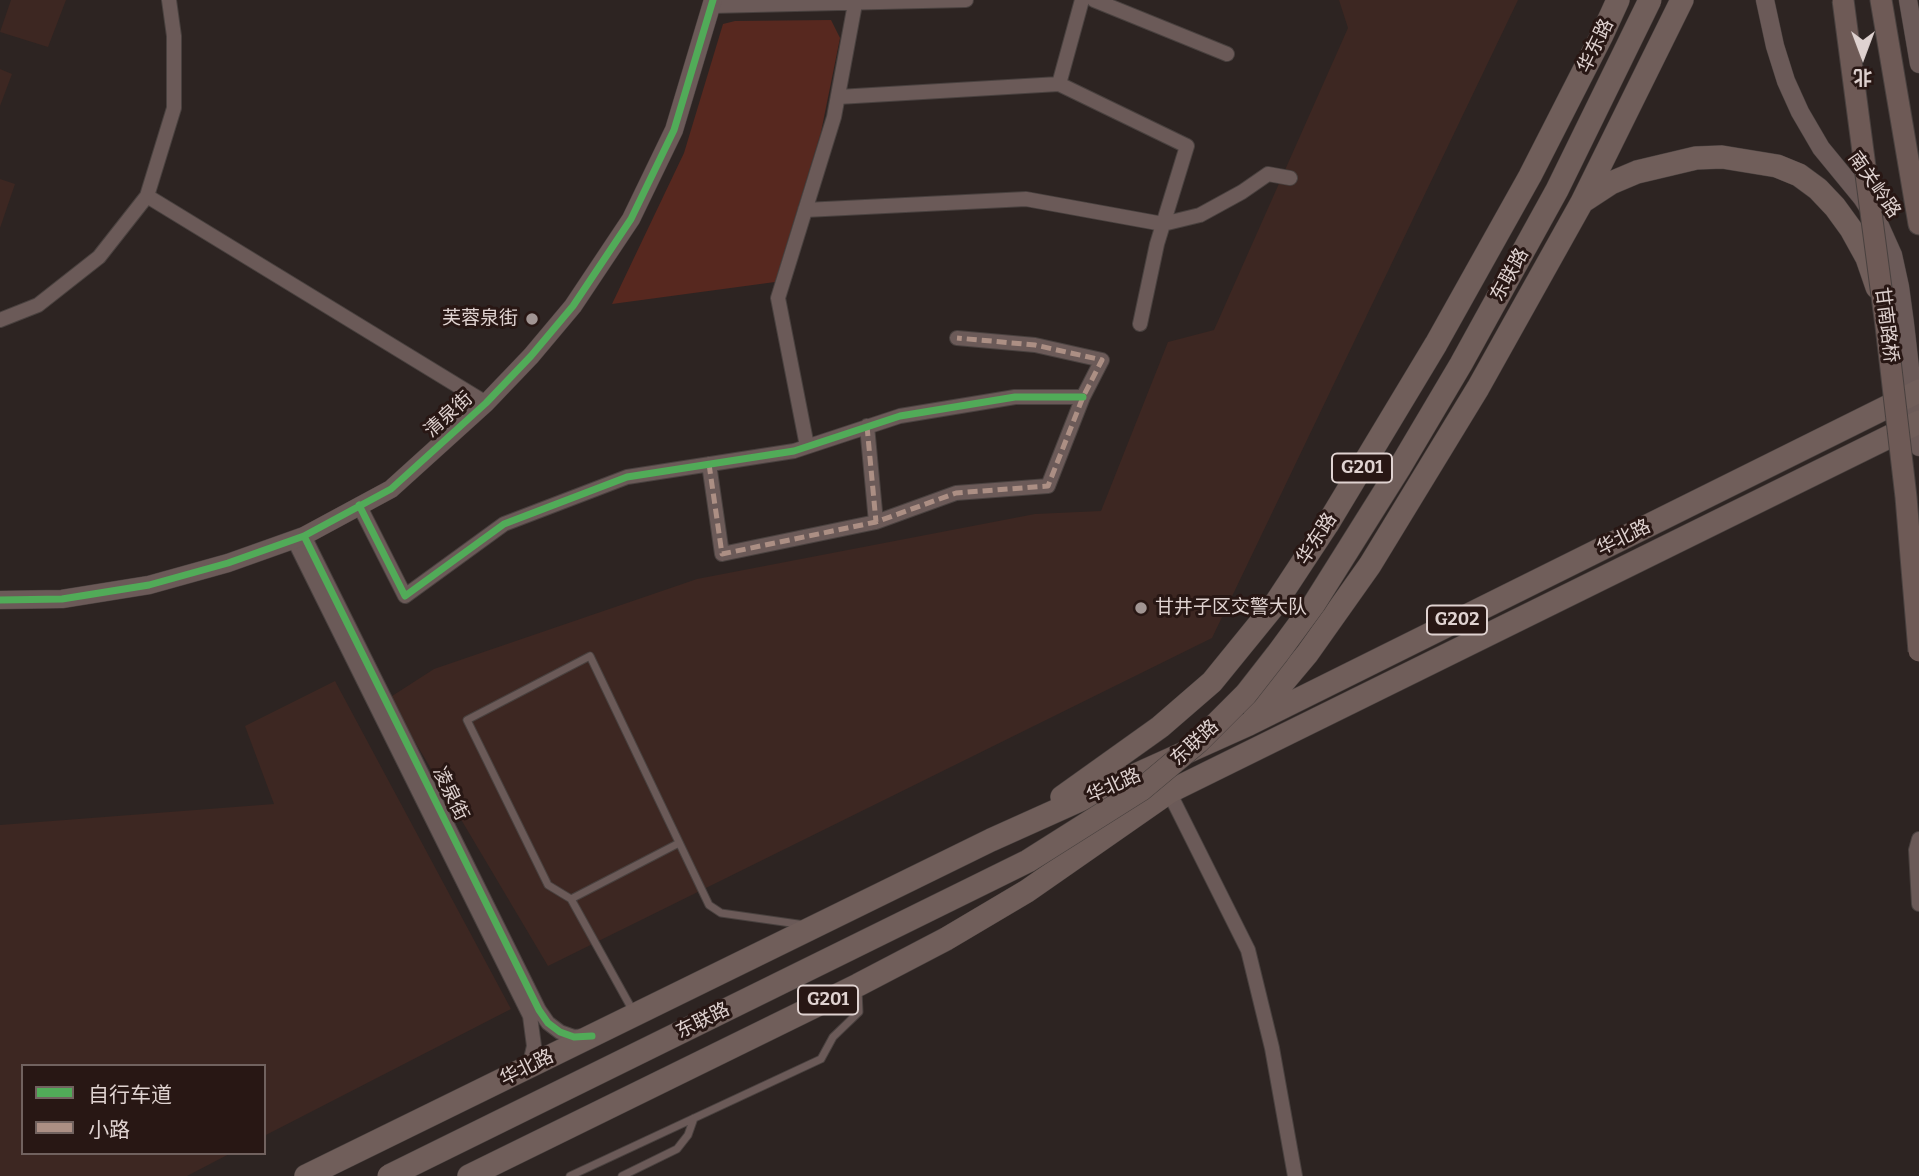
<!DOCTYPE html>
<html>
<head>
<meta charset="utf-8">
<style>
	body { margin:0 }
	#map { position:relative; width:1919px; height:1176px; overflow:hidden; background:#2d2422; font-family:Bitter,"Noto Sans SC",serif }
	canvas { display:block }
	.legend { position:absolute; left:21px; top:1064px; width:245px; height:91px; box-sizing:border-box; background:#281714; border:2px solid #71625f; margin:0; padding:9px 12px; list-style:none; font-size:21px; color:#dfd2d0 }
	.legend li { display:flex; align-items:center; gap:14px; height:35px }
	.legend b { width:35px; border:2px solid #71625f }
	.north { position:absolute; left:1828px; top:21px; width:70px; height:70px; -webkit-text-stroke:5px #281714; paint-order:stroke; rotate:180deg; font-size:19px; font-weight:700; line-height:28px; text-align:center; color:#dfd2d0 }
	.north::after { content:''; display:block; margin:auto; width:24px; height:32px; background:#dfd2d0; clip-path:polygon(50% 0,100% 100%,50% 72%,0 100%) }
</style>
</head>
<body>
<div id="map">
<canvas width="1919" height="1176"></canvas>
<ul class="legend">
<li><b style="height:9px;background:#51ab58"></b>自行车道</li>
<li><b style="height:9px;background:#ac8f84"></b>小路</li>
</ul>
<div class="north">北</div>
</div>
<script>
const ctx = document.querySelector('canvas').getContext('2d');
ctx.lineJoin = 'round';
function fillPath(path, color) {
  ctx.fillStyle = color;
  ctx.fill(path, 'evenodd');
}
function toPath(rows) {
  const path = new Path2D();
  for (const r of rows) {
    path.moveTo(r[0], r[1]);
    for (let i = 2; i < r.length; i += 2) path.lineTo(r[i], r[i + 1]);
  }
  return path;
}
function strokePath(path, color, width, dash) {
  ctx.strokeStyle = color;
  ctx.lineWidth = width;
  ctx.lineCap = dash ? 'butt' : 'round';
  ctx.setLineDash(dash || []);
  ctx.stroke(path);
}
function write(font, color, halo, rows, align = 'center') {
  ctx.font = font + ' Bitter,"Noto Sans SC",serif';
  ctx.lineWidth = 6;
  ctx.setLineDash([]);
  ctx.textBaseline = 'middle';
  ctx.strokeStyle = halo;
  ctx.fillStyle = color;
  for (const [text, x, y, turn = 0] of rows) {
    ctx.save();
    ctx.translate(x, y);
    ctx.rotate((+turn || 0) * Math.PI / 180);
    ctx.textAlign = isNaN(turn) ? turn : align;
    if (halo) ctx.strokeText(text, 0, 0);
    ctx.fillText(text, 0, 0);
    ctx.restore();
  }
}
const built = toPath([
	[11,0,66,0,48,47,0,32],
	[1339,0,1518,0,1212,638,548,966,389,698,434,669,697,579,1035,514,1101,511,1168,342,1214,330,1348,28],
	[0,69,12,74,0,106],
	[0,179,15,184,0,228],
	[335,681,511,1009,264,1136,264,1066,23,1066,23,1153,231,1153,187,1176,0,1176,0,825,274,804,245,726]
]);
const green = toPath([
	[831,20,840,38,821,132,775,282,612,304,684,153,723,24,735,21]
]);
const service = toPath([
	[571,899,548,885,467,720,590,656,709,905,721,913,805,925],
	[633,1011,571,899,679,843],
	[570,1176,821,1059,833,1037,859,1012,858,990],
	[622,1176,677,1149,688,1135,694,1118]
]);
const minor = toPath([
	[1094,0,1227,54],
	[711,6,966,0],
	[1059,84,1082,0],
	[838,97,1059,84,1187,146,1157,244,1140,324],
	[147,196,486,403],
	[805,210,1026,199,1163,224,1200,215,1242,192,1268,174,1290,178],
	[0,320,38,305,99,257,147,196,174,108,174,36,169,0],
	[867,426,876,522],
	[807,446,778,298,834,117,855,4],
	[709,464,722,554,876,522,956,493,1048,486,1083,397,1102,360,1035,345,957,338],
	[359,505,405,596,504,524,627,477,794,451,900,416,1015,397,1083,397],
	[304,536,539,1010,548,1023,560,1032,574,1037,587,1036],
	[294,540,530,1016,534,1046,531,1059,524,1068],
	[1169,792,1248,950,1272,1048,1295,1176],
	[1919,839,1916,850,1919,904]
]);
const tertiary = toPath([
	[1765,0,1775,46,1786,81,1800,112,1821,148,1862,198,1880,226,1893,255,1900,287,1905,324,1919,447],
	[1908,0,1919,64],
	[0,600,62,599,149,585,228,563,304,536,391,489,486,403,531,356,573,306,631,219,674,130,713,0]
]);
const primary = toPath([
	[1881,0,1919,224]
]);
const trunk = toPath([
	[1582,202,1611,183,1637,172,1696,158,1722,157,1777,166,1799,175,1818,189,1835,207,1851,229,1867,258,1877,287],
	[1255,716,1307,654,1370,565,1478,388,1582,202,1682,0],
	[1062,797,1160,727,1212,682,1273,607,1327,525,1436,344,1530,176,1602,35,1618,0],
	[306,1176,991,840,1249,724,1919,391],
	[469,1176,858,985,946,939,1027,891,1169,792,1919,422]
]);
const primaryBridge = toPath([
	[1843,0,1886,326,1906,497,1919,651]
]);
const trunkBridge = toPath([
	[389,1176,1028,861,1142,789,1198,742,1246,694,1278,653,1314,604,1400,467,1461,364,1557,190,1650,0]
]);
const quiet = toPath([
	[867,426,876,522],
	[709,464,722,554,876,522,956,493,1048,486,1083,397,1102,360,1035,345,957,338]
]);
const cycleway = toPath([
	[359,505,405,596,504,524,627,477,794,451,900,416,1015,397,1083,397],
	[304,536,539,1010,548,1023,560,1032,574,1037,592,1036],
	[0,600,62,599,149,585,228,563,304,536,391,489,486,403,531,356,573,306,631,219,674,130,713,0]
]);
const markers = [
	[532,319,7,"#a19593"],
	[1141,608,7,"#a19593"]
];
const shields = [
	[1362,468,60],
	[1457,620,60],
	[828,1000,60]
];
const shieldNames = [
	["G201",1362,468],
	["G202",1457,620],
	["G201",828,1000]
];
const streetNames = [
	["华东路",1596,46,-64],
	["南关岭路",1874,185,55],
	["东联路",1510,275,-61],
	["甘南路桥",1886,325,83],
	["清泉街",449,415,-42],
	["华北路",1624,538,-26],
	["华东路",1317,539,-57],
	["东联路",1195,743,-43],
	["华北路",1114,786,-24],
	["凌泉街",450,794,64],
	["东联路",703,1021,-26],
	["华北路",527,1068,-26]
];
const poiNames = [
	["芙蓉泉街",518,319],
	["甘井子区交警大队",1155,608,"left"]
];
fillPath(built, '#3d2722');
fillPath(green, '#57281f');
strokePath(service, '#49413f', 9);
strokePath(minor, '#49413f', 16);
strokePath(tertiary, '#49413f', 19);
strokePath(primary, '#49413f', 23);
strokePath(trunk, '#49413f', 24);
strokePath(service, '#6b5a58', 7);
strokePath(minor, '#6b5a58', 14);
strokePath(tertiary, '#6b5a58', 18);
strokePath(primary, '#6e5a56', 21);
strokePath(trunk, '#705e5a', 23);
strokePath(primaryBridge, '#49413f', 23, []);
strokePath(trunkBridge, '#49413f', 24, []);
strokePath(primaryBridge, '#6e5a56', 21);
strokePath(trunkBridge, '#705e5a', 23);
strokePath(quiet, '#ac8f84', 5, [10, 5]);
strokePath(cycleway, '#51ab58', 7);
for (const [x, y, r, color] of markers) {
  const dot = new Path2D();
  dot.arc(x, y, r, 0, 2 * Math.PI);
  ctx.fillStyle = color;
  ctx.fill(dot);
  strokePath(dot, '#281714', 2.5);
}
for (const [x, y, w] of shields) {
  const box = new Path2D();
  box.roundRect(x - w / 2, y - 14.5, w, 29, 5);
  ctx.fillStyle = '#281714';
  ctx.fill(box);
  strokePath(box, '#dfd2d0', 2);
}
write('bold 18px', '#dfd2d0', null, shieldNames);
write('19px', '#dfd2d0', '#281714', streetNames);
write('19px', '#dfd2d0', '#281714', poiNames, 'right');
</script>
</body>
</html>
